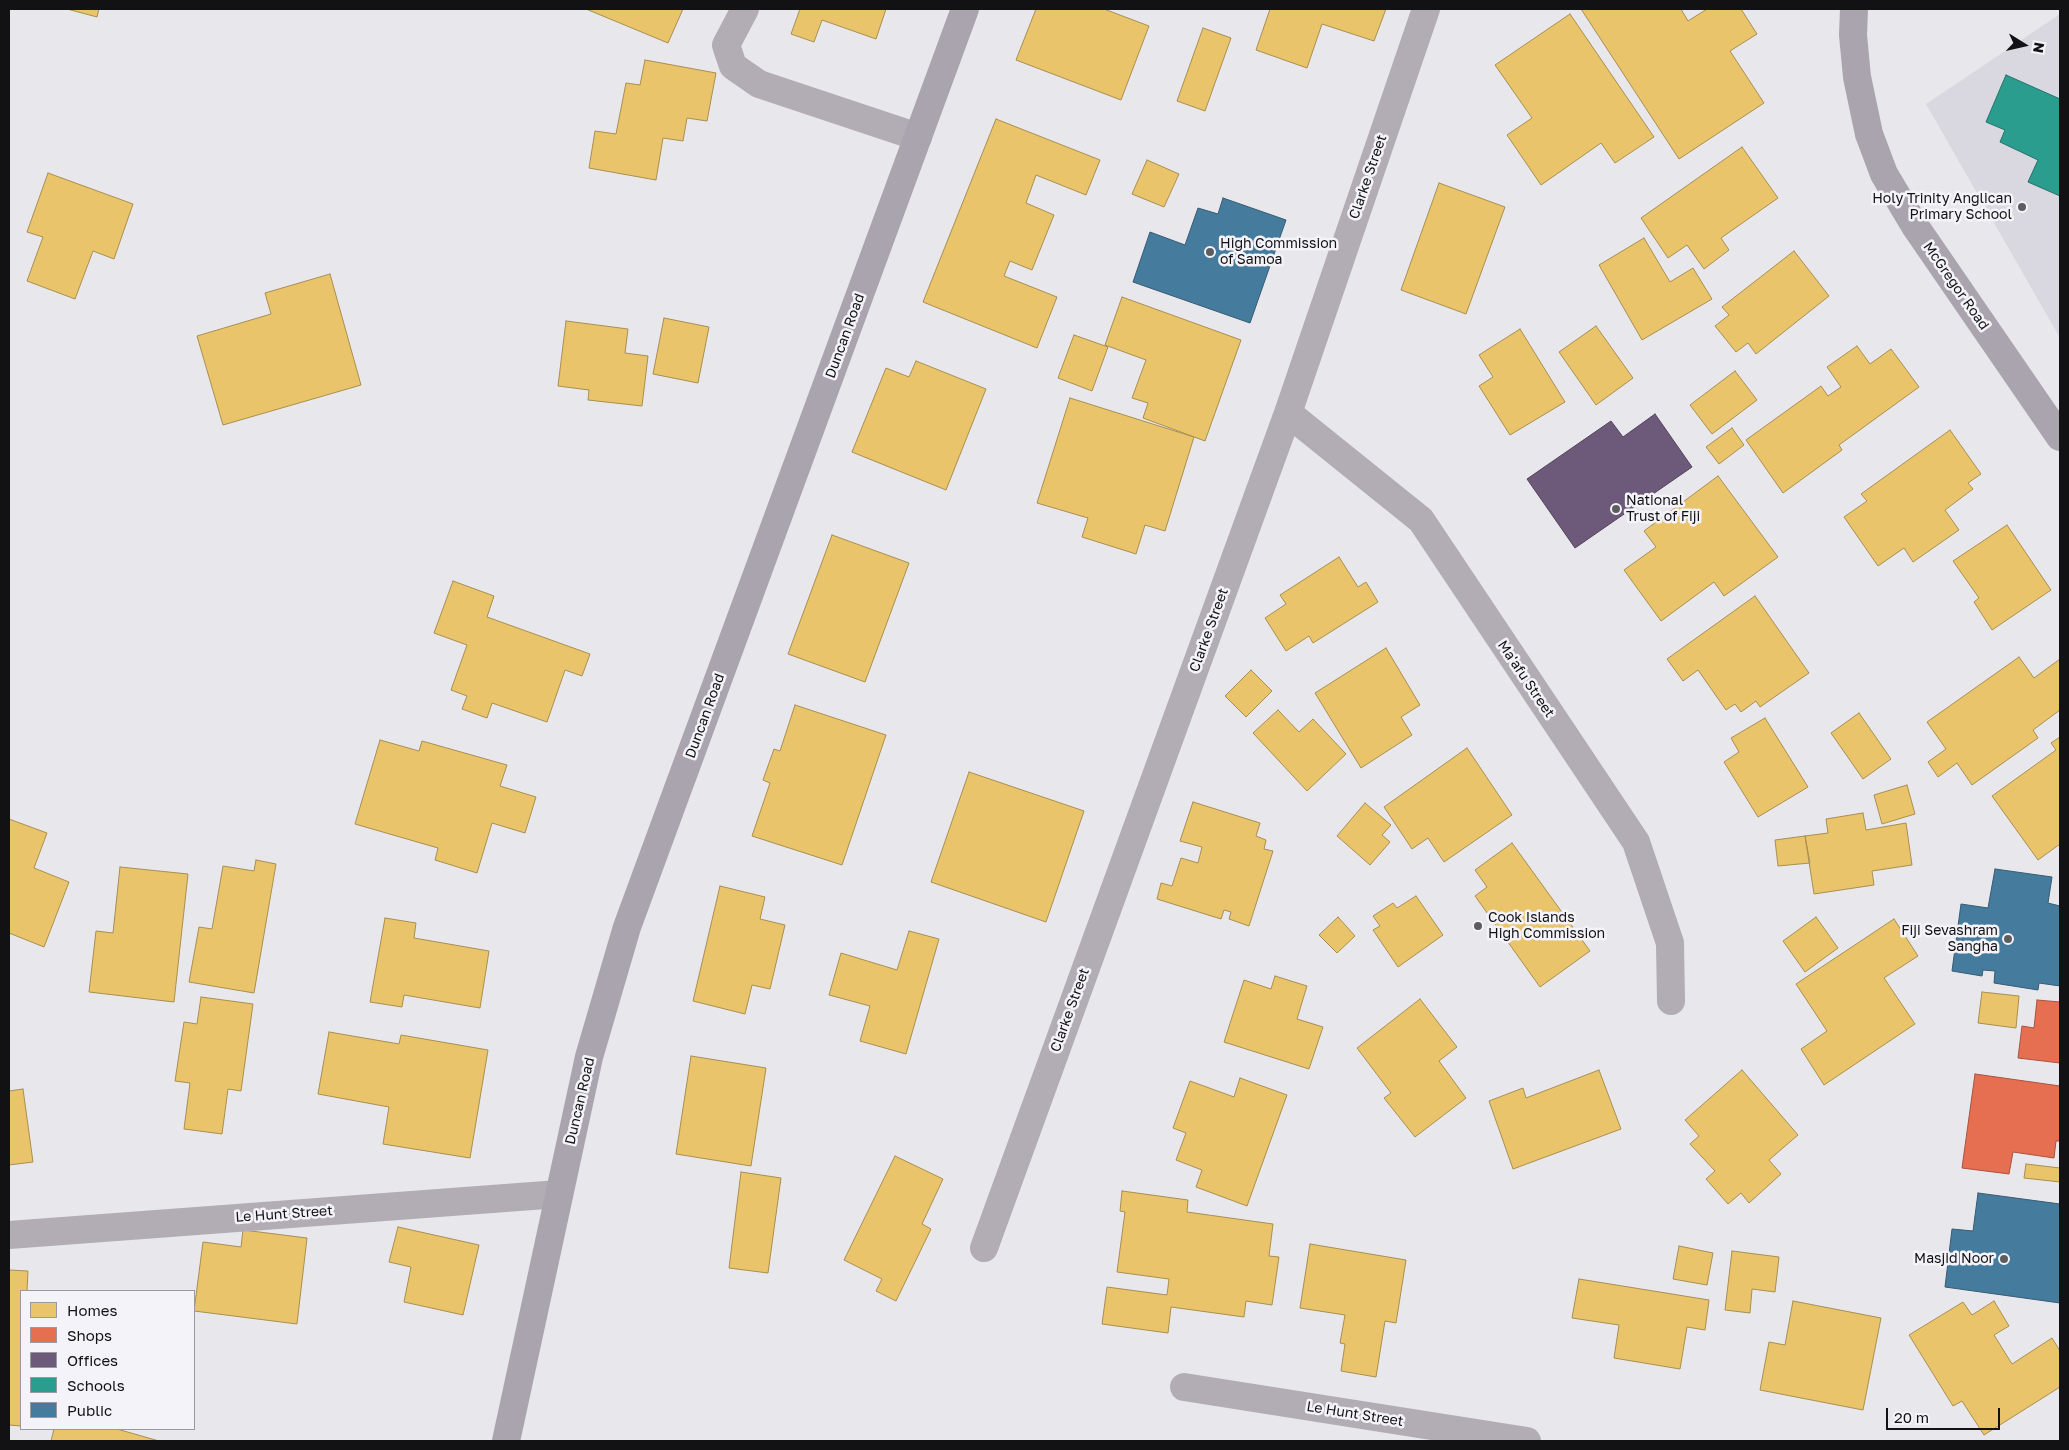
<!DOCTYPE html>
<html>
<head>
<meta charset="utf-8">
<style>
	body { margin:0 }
	#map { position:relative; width:2069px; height:1450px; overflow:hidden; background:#e8e7eb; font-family:"Golos Text",sans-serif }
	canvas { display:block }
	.frame { position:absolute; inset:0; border:10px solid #121113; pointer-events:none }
	.legend { position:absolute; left:20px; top:1290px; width:175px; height:140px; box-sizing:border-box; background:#f4f3f9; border:1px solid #9a999d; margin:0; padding:6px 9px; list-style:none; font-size:15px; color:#121113 }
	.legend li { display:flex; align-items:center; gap:10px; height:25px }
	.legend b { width:25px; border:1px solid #9a999d }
	.north { position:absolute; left:1999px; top:20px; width:50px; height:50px; -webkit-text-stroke:4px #f4f3f9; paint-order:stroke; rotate:100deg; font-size:14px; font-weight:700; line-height:20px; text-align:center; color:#121113 }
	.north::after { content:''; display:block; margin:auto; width:18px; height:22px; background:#121113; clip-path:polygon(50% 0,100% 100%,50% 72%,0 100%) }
	.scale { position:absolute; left:1886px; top:1408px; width:114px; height:22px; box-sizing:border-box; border:2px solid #121113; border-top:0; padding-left:6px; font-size:15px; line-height:18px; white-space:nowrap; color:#121113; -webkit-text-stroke:4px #f4f3f9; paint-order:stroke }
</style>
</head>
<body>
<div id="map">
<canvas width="2069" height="1450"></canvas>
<div class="frame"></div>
<ul class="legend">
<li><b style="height:14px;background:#e9c46a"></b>Homes</li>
<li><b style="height:14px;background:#e76f51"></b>Shops</li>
<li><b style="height:14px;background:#6d597a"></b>Offices</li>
<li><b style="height:14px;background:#2a9d8f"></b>Schools</li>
<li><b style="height:14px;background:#457b9d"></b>Public</li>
</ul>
<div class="north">N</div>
<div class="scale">20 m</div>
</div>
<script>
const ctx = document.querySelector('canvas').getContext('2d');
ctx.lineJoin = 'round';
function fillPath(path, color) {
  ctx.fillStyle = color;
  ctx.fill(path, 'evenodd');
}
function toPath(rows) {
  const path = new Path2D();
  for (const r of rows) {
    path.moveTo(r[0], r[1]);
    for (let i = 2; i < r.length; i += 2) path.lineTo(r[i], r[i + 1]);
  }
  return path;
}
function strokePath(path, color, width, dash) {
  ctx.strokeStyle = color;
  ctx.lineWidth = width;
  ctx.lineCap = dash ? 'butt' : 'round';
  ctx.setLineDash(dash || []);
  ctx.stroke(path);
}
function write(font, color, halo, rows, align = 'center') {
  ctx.font = font + ' "Golos Text",sans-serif';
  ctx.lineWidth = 5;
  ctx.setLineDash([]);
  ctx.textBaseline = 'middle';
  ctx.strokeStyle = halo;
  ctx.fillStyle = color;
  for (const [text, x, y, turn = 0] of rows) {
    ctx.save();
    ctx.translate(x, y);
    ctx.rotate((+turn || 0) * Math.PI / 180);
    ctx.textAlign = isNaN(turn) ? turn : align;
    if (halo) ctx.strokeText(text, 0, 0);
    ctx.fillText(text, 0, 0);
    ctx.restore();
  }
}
const built = toPath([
	[2060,14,2060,338,1926,104]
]);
const homes = toPath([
	[67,9,99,9,97,17,67,9],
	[586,9,683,9,668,43,586,9],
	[800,9,886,9,876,39,822,20,814,42,791,34,800,9],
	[1036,9,1104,9,1149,26,1121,100,1016,60,1036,9],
	[1270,9,1386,9,1374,41,1322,24,1307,68,1256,50,1270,9],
	[1581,9,1681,9,1688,21,1707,9,1741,9,1757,34,1730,51,1764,103,1679,159,1581,9],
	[1570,14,1654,137,1615,163,1601,143,1541,185,1507,135,1532,118,1495,65,1570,14],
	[1203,28,1231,38,1205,111,1177,101,1203,28],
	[645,60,716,73,707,121,687,118,683,141,663,138,656,180,589,168,595,131,616,134,626,83,640,85,645,60],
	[996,119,1100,160,1086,195,1036,175,1026,203,1054,215,1032,270,1010,261,1004,276,1057,297,1037,348,923,302,996,119],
	[1742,147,1778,198,1721,238,1729,250,1704,269,1687,245,1668,258,1641,218,1742,147],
	[1147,160,1179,174,1164,207,1132,194,1147,160],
	[48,173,133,204,114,259,93,251,75,299,27,281,43,237,27,232,48,173],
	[1439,183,1505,207,1466,314,1401,290,1439,183],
	[1644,238,1670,282,1693,268,1712,299,1642,340,1599,265,1644,238],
	[1794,251,1829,296,1756,354,1748,343,1736,352,1715,326,1729,315,1722,307,1794,251],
	[330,274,361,385,223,425,197,336,271,314,265,293,330,274],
	[1122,297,1241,340,1205,441,1143,418,1148,403,1132,398,1146,360,1105,345,1122,297],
	[664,318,709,327,698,383,653,374,664,318],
	[566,321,628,329,625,353,648,356,642,406,588,400,589,390,558,386,566,321],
	[1596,326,1633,378,1596,405,1559,352,1596,326],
	[1520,329,1565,402,1510,435,1479,386,1493,377,1479,355,1520,329],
	[1074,335,1108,347,1092,391,1058,378,1074,335],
	[1857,346,1870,364,1891,349,1919,387,1839,445,1842,450,1783,493,1746,440,1821,386,1828,396,1841,387,1827,367,1857,346],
	[916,361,986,389,946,490,852,452,886,368,909,377,916,361],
	[1735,371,1757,400,1712,434,1690,405,1735,371],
	[1070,398,1194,437,1165,531,1145,525,1136,554,1082,537,1088,518,1037,503,1070,398],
	[1732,428,1744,445,1719,464,1706,447,1732,428],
	[1950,430,1981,474,1968,483,1973,489,1945,510,1959,530,1913,562,1904,548,1878,566,1844,517,1867,501,1861,494,1950,430],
	[1718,476,1778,557,1724,596,1714,582,1661,621,1624,570,1656,547,1644,531,1718,476],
	[2007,525,2051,590,1992,630,1974,602,1979,598,1953,561,2007,525],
	[832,535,909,563,865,682,788,654,832,535],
	[1339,557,1358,587,1366,582,1378,602,1313,643,1309,636,1286,651,1265,618,1286,604,1280,595,1339,557],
	[453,581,494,596,487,617,590,654,582,676,565,670,547,722,492,703,487,718,462,709,467,696,451,690,467,645,434,633,453,581],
	[1755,596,1809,673,1760,707,1756,701,1741,712,1735,704,1726,710,1698,670,1683,681,1667,659,1755,596],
	[1386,648,1420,705,1401,717,1412,735,1361,768,1315,693,1386,648],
	[2019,657,2034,678,2060,659,2060,710,2033,730,2038,738,1972,785,1957,763,1938,777,1928,762,1946,749,1927,722,2019,657],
	[1251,670,1272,691,1246,717,1225,696,1251,670],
	[795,705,886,735,842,865,752,836,770,783,763,780,774,749,780,751,795,705],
	[1278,710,1299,732,1313,719,1346,754,1307,791,1253,733,1278,710],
	[1859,713,1891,759,1863,779,1831,733,1859,713],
	[1765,718,1808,787,1758,817,1724,762,1739,752,1731,738,1765,718],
	[2060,737,2060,844,2038,860,1992,796,2056,750,2051,743,2060,737],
	[380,740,419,751,422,741,507,765,500,786,536,797,525,833,492,823,477,873,435,860,438,848,355,824,380,740],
	[1467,748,1512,815,1444,862,1428,838,1412,849,1384,807,1467,748],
	[969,772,1084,811,1046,922,931,882,969,772],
	[1907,785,1915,814,1882,824,1874,795,1907,785],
	[1193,802,1260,823,1256,836,1266,840,1264,849,1273,851,1249,926,1229,919,1231,912,1224,910,1221,919,1157,899,1161,883,1172,886,1181,858,1198,863,1202,847,1180,841,1193,802],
	[1365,803,1391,825,1382,835,1390,842,1370,865,1337,836,1365,803],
	[1863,813,1866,830,1906,823,1912,865,1872,871,1874,885,1814,894,1805,836,1828,833,1826,819,1863,813],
	[9,819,47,833,34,868,69,882,44,947,9,933,9,819],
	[1805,836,1810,863,1778,866,1775,840,1805,836],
	[1512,843,1590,951,1540,987,1475,896,1487,887,1475,870,1512,843],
	[256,860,276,864,254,993,189,982,199,927,212,929,223,866,254,871,256,860],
	[120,867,188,874,174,1002,89,992,96,931,113,933,120,867],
	[720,886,765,897,760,919,785,925,770,989,752,985,745,1014,693,1001,720,886],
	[1416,896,1443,935,1398,967,1373,930,1380,926,1373,916,1393,903,1397,908,1416,896],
	[1338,917,1355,936,1337,953,1319,935,1338,917],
	[1816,917,1838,948,1805,972,1783,941,1816,917],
	[385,918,416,923,414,938,489,951,480,1008,404,995,402,1007,370,1002,385,918],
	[1894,919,1918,956,1884,978,1915,1024,1824,1085,1801,1049,1827,1031,1796,984,1894,919],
	[909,931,939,939,906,1054,860,1041,870,1006,829,995,841,953,897,970,909,931],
	[1275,976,1307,986,1297,1019,1323,1027,1309,1069,1224,1042,1244,980,1271,989,1275,976],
	[1982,992,2019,996,2016,1028,1978,1023,1982,992],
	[201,997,253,1004,241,1091,228,1089,222,1134,184,1129,190,1083,175,1081,184,1022,197,1024,201,997],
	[1420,999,1457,1047,1439,1061,1466,1098,1415,1137,1384,1098,1391,1093,1357,1048,1420,999],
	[329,1032,399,1044,401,1035,488,1050,470,1158,383,1144,389,1107,318,1094,329,1032],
	[691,1056,766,1068,751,1166,676,1154,691,1056],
	[1599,1070,1621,1129,1513,1169,1489,1101,1523,1088,1526,1098,1599,1070],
	[1742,1070,1798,1135,1769,1160,1781,1174,1749,1203,1741,1193,1728,1204,1706,1179,1715,1171,1690,1144,1699,1136,1685,1120,1742,1070],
	[1240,1078,1287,1095,1247,1206,1196,1187,1202,1170,1176,1160,1186,1133,1173,1128,1190,1081,1234,1097,1240,1078],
	[23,1089,33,1162,9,1165,9,1091,23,1089],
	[895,1156,943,1179,922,1224,931,1229,896,1301,876,1291,882,1279,844,1260,895,1156],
	[2026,1164,2060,1168,2060,1182,2024,1178,2026,1164],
	[741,1172,781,1178,768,1273,729,1268,741,1172],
	[1122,1191,1188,1200,1187,1212,1273,1224,1269,1256,1279,1257,1272,1305,1246,1301,1244,1317,1171,1307,1168,1333,1102,1324,1107,1287,1167,1295,1169,1279,1117,1272,1125,1212,1120,1211,1122,1191],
	[398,1227,479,1245,463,1315,404,1302,411,1267,389,1262,398,1227],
	[243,1230,307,1238,297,1324,194,1311,203,1242,241,1247,243,1230],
	[1310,1244,1406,1260,1396,1323,1385,1321,1376,1377,1341,1371,1345,1344,1340,1343,1345,1315,1300,1308,1310,1244],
	[1679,1246,1713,1253,1707,1285,1673,1279,1679,1246],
	[1732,1251,1779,1257,1775,1292,1752,1289,1750,1313,1725,1310,1732,1251],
	[9,1270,28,1271,27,1291,21,1291,21,1426,9,1425,9,1270],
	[1579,1279,1709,1300,1705,1330,1687,1327,1680,1369,1614,1358,1619,1325,1572,1318,1579,1279],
	[1793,1301,1881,1318,1863,1410,1760,1390,1769,1342,1785,1345,1793,1301],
	[1994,1301,2009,1326,1994,1335,2012,1364,2052,1338,2060,1351,2060,1387,1984,1435,1962,1401,1953,1406,1909,1335,1963,1302,1972,1315,1994,1301],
	[54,1429,117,1429,159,1441,51,1441,54,1429]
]);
const shops = toPath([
	[2037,1000,2060,1002,2060,1063,2018,1058,2022,1026,2034,1028,2037,1000],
	[1975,1074,2060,1086,2060,1141,2056,1141,2054,1158,2013,1152,2009,1174,1962,1168,1975,1074]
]);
const offices = toPath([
	[1655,414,1692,467,1575,548,1527,479,1611,421,1623,437,1655,414]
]);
const schools = toPath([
	[2006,75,2060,99,2060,196,2028,182,2038,160,2000,142,2005,130,1986,122,2006,75]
]);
const public = toPath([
	[1223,198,1286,220,1250,323,1133,282,1150,232,1185,245,1198,208,1218,214,1223,198],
	[1995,869,2052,877,2048,903,2060,906,2060,986,2039,983,2038,990,1994,983,1995,971,1983,970,1982,976,1952,971,1961,904,1988,908,1995,869],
	[1978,1193,2060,1204,2060,1303,1945,1287,1952,1229,1973,1231,1978,1193]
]);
const minor = toPath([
	[745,9,726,45,733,66,759,84,918,137],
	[1288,413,1421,520,1636,842,1670,943,1671,1001],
	[9,1235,559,1194],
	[984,1248,1288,413,1426,9],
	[1184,1387,1527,1441]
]);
const major = toPath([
	[1854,9,1853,35,1857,77,1869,134,1884,174,1915,226,2060,437],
	[506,1441,589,1057,627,927,965,9]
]);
const markers = [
	[2022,207,5,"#5d5c5f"],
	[1210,252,5,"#5d5c5f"],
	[1616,509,5,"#5d5c5f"],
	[1478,926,5,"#5d5c5f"],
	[2008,939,5,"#5d5c5f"],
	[2004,1259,5,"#5d5c5f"]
];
const streetNames = [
	["Clarke Street",1368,177,-71],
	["McGregor Road",1956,286,55],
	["Duncan Road",845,336,-70],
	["Clarke Street",1209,630,-70],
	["Ma'afu Street",1526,679,56],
	["Duncan Road",705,716,-70],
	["Clarke Street",1070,1010,-70],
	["Duncan Road",580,1101,-77],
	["Le Hunt Street",284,1214,-4],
	["Le Hunt Street",1355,1414,9]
];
const poiNames = [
	["Holy Trinity Anglican",2012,199],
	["Primary School",2012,215],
	["High Commission",1220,244,"left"],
	["of Samoa",1220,260,"left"],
	["National",1626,501,"left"],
	["Trust of Fiji",1626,517,"left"],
	["Cook Islands",1488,918,"left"],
	["High Commission",1488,934,"left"],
	["Fiji Sevashram",1998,931],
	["Sangha",1998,947],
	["Masjid Noor",1994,1259]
];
fillPath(built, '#d9d8e0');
fillPath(homes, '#e9c46a');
strokePath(homes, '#a88e50', 1);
fillPath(shops, '#e76f51');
strokePath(shops, '#a7533e', 1);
fillPath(offices, '#6d597a');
strokePath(offices, '#52435b', 1);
fillPath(schools, '#2a9d8f');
strokePath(schools, '#23736a', 1);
fillPath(public, '#457b9d');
strokePath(public, '#365b74', 1);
strokePath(minor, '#b2acb5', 28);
strokePath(major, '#aaa4af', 28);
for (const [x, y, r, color] of markers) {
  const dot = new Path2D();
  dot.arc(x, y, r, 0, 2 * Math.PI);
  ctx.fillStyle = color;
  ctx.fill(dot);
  strokePath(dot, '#f4f3f9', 2);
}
write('14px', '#121113', '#f4f3f9', streetNames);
write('14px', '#121113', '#f4f3f9', poiNames, 'right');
</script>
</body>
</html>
